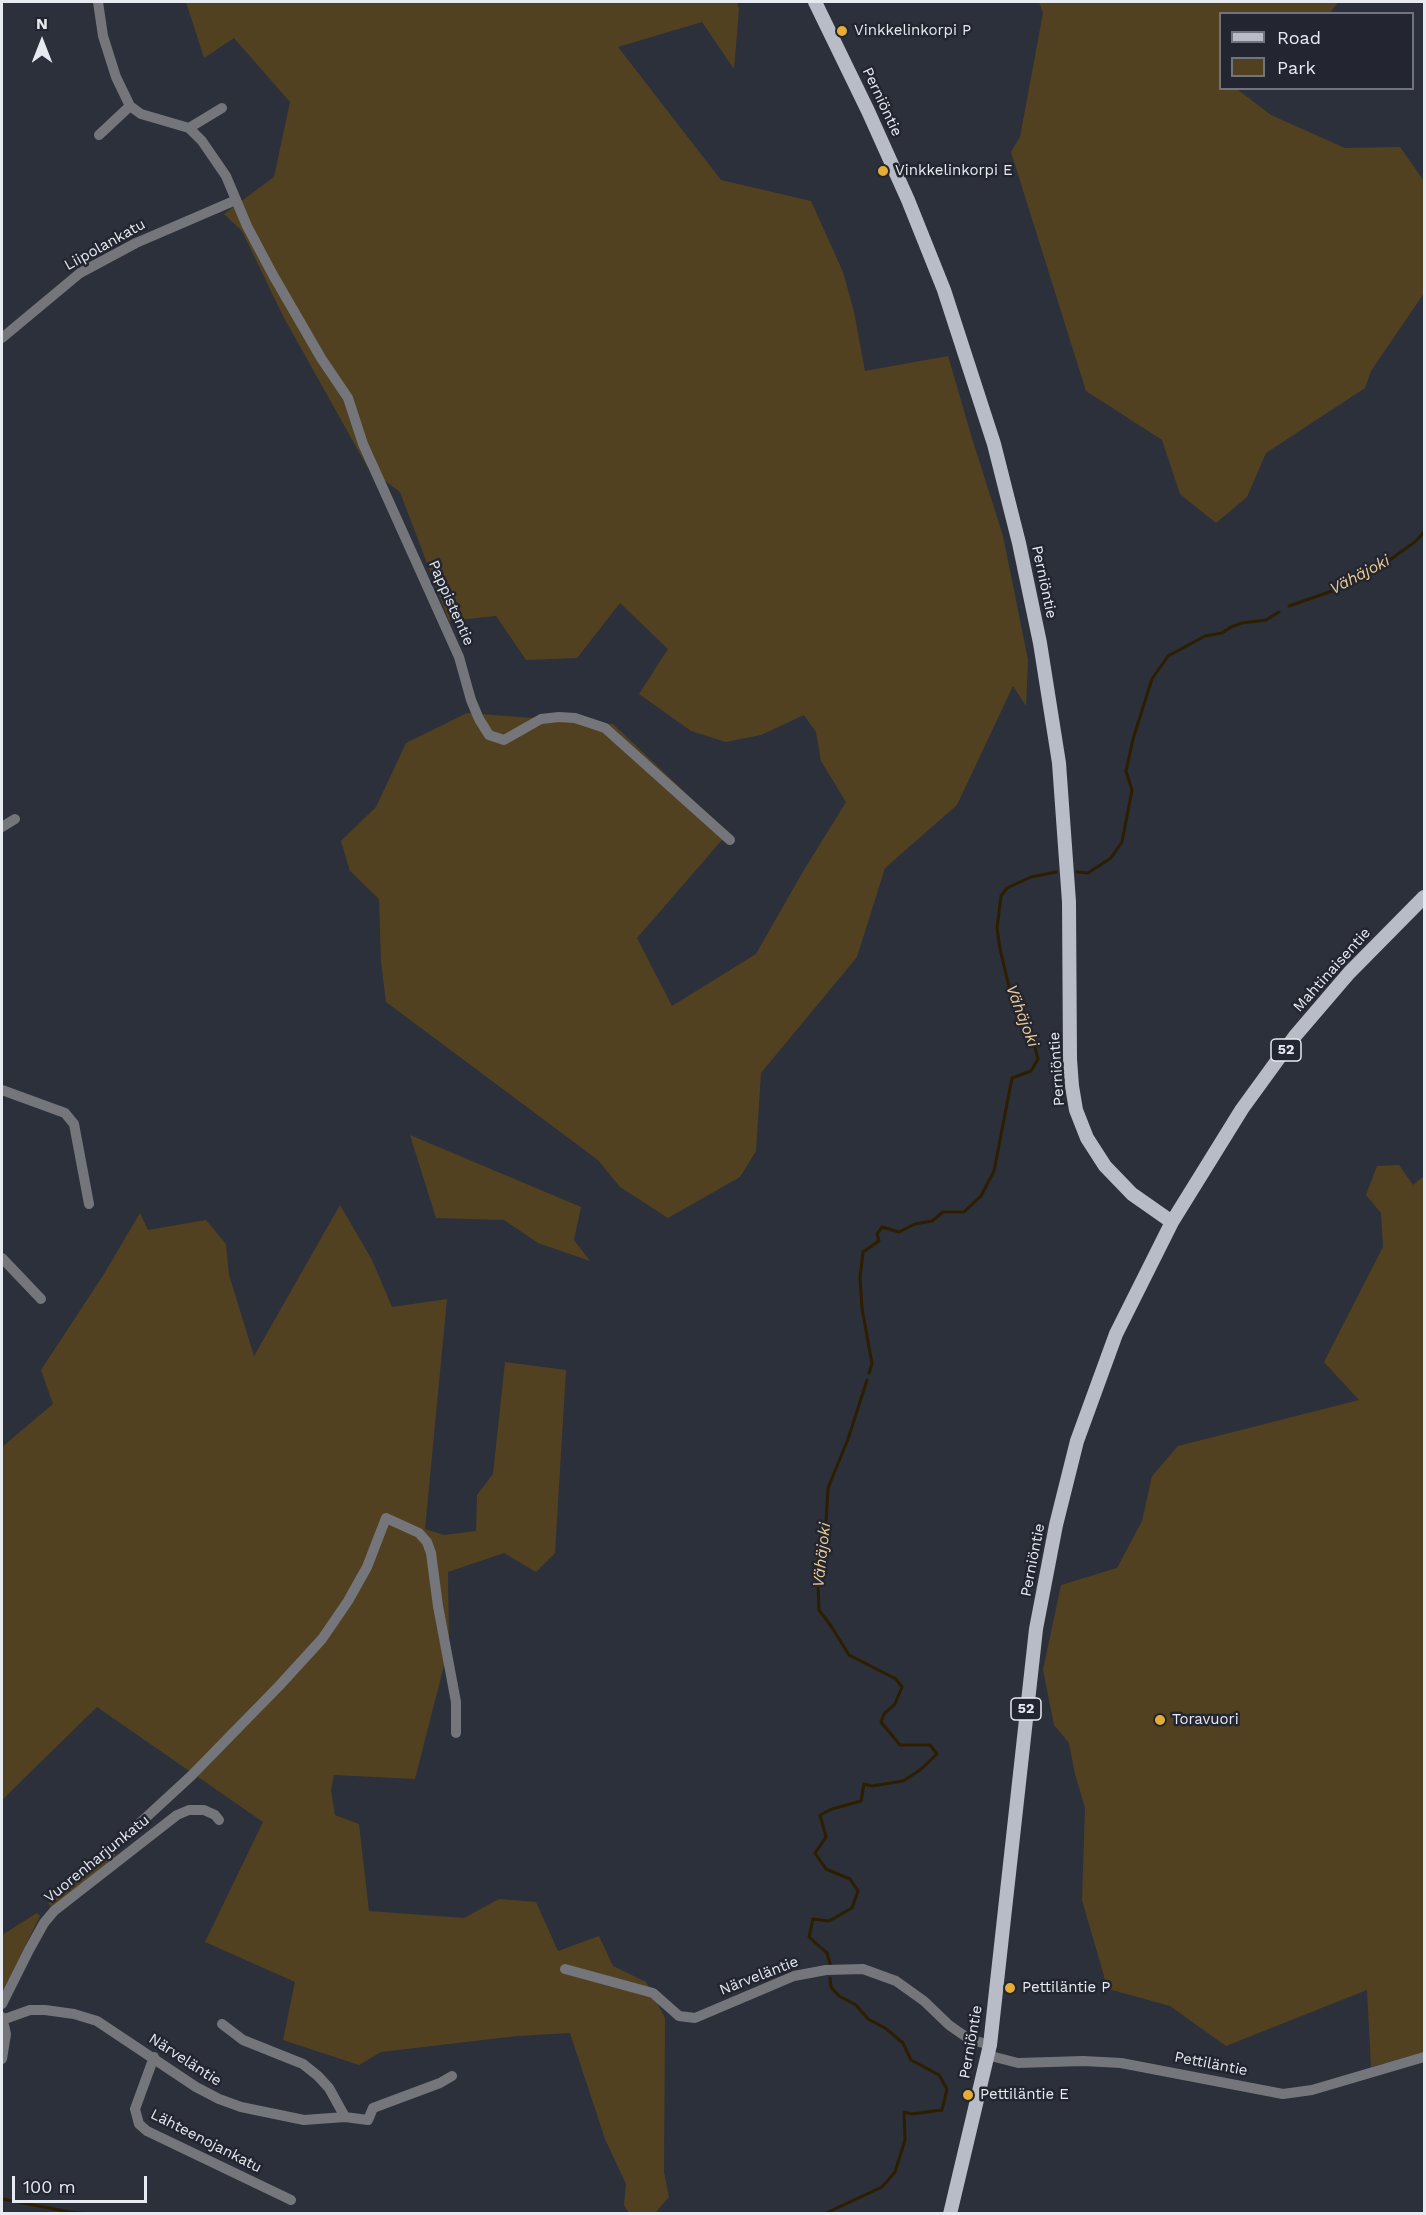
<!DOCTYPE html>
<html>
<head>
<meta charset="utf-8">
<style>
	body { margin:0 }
	#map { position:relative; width:1426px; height:2215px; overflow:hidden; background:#2c303a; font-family:"Work Sans",sans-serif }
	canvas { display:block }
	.frame { position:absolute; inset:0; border:3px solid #e7eaf0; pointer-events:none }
	.legend { position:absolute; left:1219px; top:12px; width:195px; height:78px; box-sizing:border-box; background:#232630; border:2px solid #71747d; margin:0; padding:8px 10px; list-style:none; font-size:18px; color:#e7eaf0 }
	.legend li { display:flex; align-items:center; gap:12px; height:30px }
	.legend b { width:30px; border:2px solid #71747d }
	.north { position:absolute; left:12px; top:12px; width:60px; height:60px; -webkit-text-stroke:4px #232630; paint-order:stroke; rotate:0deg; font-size:16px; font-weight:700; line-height:24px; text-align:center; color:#e7eaf0 }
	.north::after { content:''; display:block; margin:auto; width:21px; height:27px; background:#e7eaf0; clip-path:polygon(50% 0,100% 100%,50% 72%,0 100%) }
	.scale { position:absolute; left:12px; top:2176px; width:135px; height:27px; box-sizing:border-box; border:3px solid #e7eaf0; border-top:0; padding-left:8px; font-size:18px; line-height:21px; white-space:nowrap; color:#e7eaf0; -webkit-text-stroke:4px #232630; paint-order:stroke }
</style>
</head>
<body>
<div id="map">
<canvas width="1426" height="2215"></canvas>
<div class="frame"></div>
<ul class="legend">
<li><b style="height:8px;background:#b7bcc6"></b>Road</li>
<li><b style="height:16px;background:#524121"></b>Park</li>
</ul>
<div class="north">N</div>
<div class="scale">100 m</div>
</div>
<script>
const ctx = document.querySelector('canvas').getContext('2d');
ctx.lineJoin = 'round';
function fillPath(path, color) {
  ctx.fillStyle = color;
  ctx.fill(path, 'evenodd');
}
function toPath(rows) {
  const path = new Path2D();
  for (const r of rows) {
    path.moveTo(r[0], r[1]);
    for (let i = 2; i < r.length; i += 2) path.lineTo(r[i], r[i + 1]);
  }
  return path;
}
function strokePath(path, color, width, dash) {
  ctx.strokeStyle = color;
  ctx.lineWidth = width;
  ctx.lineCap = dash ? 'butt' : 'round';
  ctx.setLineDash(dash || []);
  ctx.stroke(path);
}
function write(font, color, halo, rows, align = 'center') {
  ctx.font = font + ' "Work Sans",sans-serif';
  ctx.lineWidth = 5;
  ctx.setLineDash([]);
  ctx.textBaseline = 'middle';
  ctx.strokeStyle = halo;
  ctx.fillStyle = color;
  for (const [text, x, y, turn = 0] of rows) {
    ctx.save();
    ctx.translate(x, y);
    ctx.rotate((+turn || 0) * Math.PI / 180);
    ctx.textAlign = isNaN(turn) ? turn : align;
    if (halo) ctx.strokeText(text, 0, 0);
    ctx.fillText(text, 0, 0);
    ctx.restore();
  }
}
const green = toPath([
	[186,2,737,2,739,9,734,69,702,22,618,47,721,180,811,201,843,272,854,312,865,371,948,356,971,435,1003,536,1028,660,1026,706,1013,686,957,805,885,868,857,957,761,1073,756,1151,740,1177,668,1218,620,1187,598,1160,386,1002,381,962,379,899,350,871,341,841,376,807,406,743,467,713,613,724,728,833,637,938,672,1006,756,954,801,875,846,802,821,761,816,732,804,715,761,735,726,742,691,731,639,694,668,649,620,603,577,658,526,660,496,616,449,621,400,492,368,468,283,316,242,231,224,214,274,177,290,102,234,38,204,58],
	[1039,2,1338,2,1330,13,1220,14,1220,88,1237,89,1271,115,1345,148,1400,147,1424,181,1424,293,1371,371,1365,388,1266,453,1247,497,1216,523,1180,494,1162,440,1086,391,1011,152,1020,137,1043,13],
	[410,1135,581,1207,574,1240,590,1261,538,1243,504,1220,436,1218],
	[1399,1165,1413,1185,1424,1176,1424,2052,1371,2067,1367,1990,1226,2046,1170,2006,1105,1988,1104,1976,1082,1900,1085,1808,1075,1774,1069,1743,1054,1725,1043,1670,1061,1585,1117,1568,1142,1521,1152,1476,1178,1446,1359,1400,1324,1362,1383,1247,1381,1213,1366,1195,1377,1166],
	[340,1205,372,1260,392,1307,447,1299,425,1529,444,1535,476,1531,477,1495,493,1474,505,1362,566,1370,555,1553,536,1572,504,1553,448,1572,449,1646,415,1779,334,1775,331,1790,335,1815,359,1824,369,1911,464,1918,499,1899,536,1902,558,1951,599,1936,613,1966,646,1982,665,2018,664,2172,669,2197,655,2213,629,2213,624,2205,626,2184,605,2139,570,2033,517,2036,381,2052,359,2065,283,2040,295,1982,205,1942,263,1822,97,1707,2,1800,2,1447,53,1404,41,1370,104,1274,140,1213,148,1230,206,1220,226,1244,229,1275,254,1356],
	[116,1850,114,1858,52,1908,48,1903],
	[37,1913,40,1916,2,1993,2,1935]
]);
const stream = toPath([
	[1289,606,1335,590,1357,575,1387,562,1416,541,1424,532],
	[1077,872,1088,873,1111,858,1122,842,1132,790,1126,771,1133,739,1152,679,1168,656,1205,636,1222,633,1231,627,1242,623,1266,620,1279,612],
	[869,1373,872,1364,862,1308,860,1278,863,1252,879,1241,877,1234,882,1227,899,1232,915,1224,932,1221,943,1212,964,1212,981,1196,994,1171,1012,1078,1031,1071,1038,1059,1028,1022,1019,1010,1010,991,1000,949,997,928,1001,896,1007,888,1031,877,1056,872],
	[831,1967,827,1953,809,1937,813,1919,829,1921,852,1908,858,1891,850,1879,826,1869,815,1853,826,1837,820,1815,832,1809,861,1801,864,1784,872,1786,903,1781,920,1770,937,1754,930,1745,900,1745,881,1722,884,1714,895,1704,902,1687,896,1679,849,1655,831,1626,819,1610,818,1583,824,1559,828,1488,848,1439,867,1380],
	[2,2199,70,2212,89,2214],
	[824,2214,882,2187,895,2172,905,2140,904,2112,912,2114,942,2110,947,2089,939,2075,911,2060,903,2043,885,2028,868,2019,856,2005,839,1996,831,1987,830,1978]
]);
const minor = toPath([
	[98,2,103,36,116,77,130,106,141,114,189,128,202,141,226,176,247,226,273,275,321,358,348,398,363,444,459,657,471,700,479,719,489,735,504,740,541,719,559,717,575,718,605,728,730,840],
	[189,128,222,108],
	[99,135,130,106],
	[2,338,80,273,136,243,236,200],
	[2,827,15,819],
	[2,1090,65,1113,74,1124,89,1204],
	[2,1258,41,1299],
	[115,1846,191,1776,279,1686,322,1639,348,1601,367,1567,386,1518,419,1533,427,1542,431,1553,438,1606,456,1702,456,1733],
	[565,1969,653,1993,679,2016,695,2018,794,1976,826,1970,863,1969,896,1981,924,2001,949,2025,969,2039,990,2045],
	[2,2004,29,1950,44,1923,54,1911,177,1815,189,1810,204,1810,215,1815,219,1820],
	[2,2017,6,2034,2,2059],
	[2,2020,30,2010,45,2010,74,2014,97,2021,196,2087,219,2099,241,2107,304,2120,345,2117,368,2120,373,2108,440,2083,452,2076],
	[222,2024,243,2040,303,2064,318,2076,329,2088,345,2117],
	[987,2055,1018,2063,1083,2061,1121,2063,1283,2094,1312,2090,1424,2057],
	[154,2057,135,2109,139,2124,147,2131,291,2200]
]);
const major = toPath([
	[815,2,868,111,908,200,944,290,994,444,1019,543,1040,643,1059,763,1069,902,1070,1059,1072,1086,1076,1110,1087,1138,1105,1166,1132,1194,1172,1222],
	[950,2214,990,2045,1036,1629,1056,1525,1077,1441,1116,1334,1172,1222,1242,1109,1295,1036,1349,973,1424,897]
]);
const markers = [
	[842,31,6,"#e6ad36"],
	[883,171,6,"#e6ad36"],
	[1160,1720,6,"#e6ad36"],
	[1010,1988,6,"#e6ad36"],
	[968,2095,6,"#e6ad36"]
];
const shields = [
	[1286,1050,30],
	[1026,1709,30]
];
const shieldNames = [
	["52",1286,1050],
	["52",1026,1709]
];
const poiNames = [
	["Vinkkelinkorpi P",854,31],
	["Vinkkelinkorpi E",895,171],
	["Toravuori",1172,1720],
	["Pettiläntie P",1022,1988],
	["Pettiläntie E",980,2095]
];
const streetNames = [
	["Perniöntie",882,102,65],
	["Liipolankatu",105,245,-29],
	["Perniöntie",1044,582,78],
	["Pappistentie",451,603,66],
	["Mahtinaisentie",1332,970,-48],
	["Perniöntie",1057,1069,-94],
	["Perniöntie",1033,1560,-79],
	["Vuorenharjunkatu",97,1859,-39],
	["Närveläntie",759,1976,-21],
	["Perniöntie",971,2042,-80],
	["Närveläntie",185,2060,33],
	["Pettiläntie",1211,2064,11],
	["Lähteenojankatu",206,2141,27]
];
const waterNames = [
	["Vähäjoki",1360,575,-28],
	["Vähäjoki",1022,1016,69],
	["Vähäjoki",822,1555,-84]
];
fillPath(green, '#524121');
strokePath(stream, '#2e1e00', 3);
strokePath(minor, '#74767b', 10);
strokePath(major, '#b7bcc6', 14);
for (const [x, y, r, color] of markers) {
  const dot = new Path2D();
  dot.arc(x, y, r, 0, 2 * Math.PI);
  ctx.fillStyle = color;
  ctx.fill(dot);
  strokePath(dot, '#232630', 2);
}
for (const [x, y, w] of shields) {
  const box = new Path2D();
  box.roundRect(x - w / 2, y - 11, w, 22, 4.5);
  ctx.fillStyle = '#232630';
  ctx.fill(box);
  strokePath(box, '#e7eaf0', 1.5);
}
write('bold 14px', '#e7eaf0', null, shieldNames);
write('15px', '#e7eaf0', '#232630', poiNames, 'left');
write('15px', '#e7eaf0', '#232630', streetNames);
write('italic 16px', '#eecd93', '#232630', waterNames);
</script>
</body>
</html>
